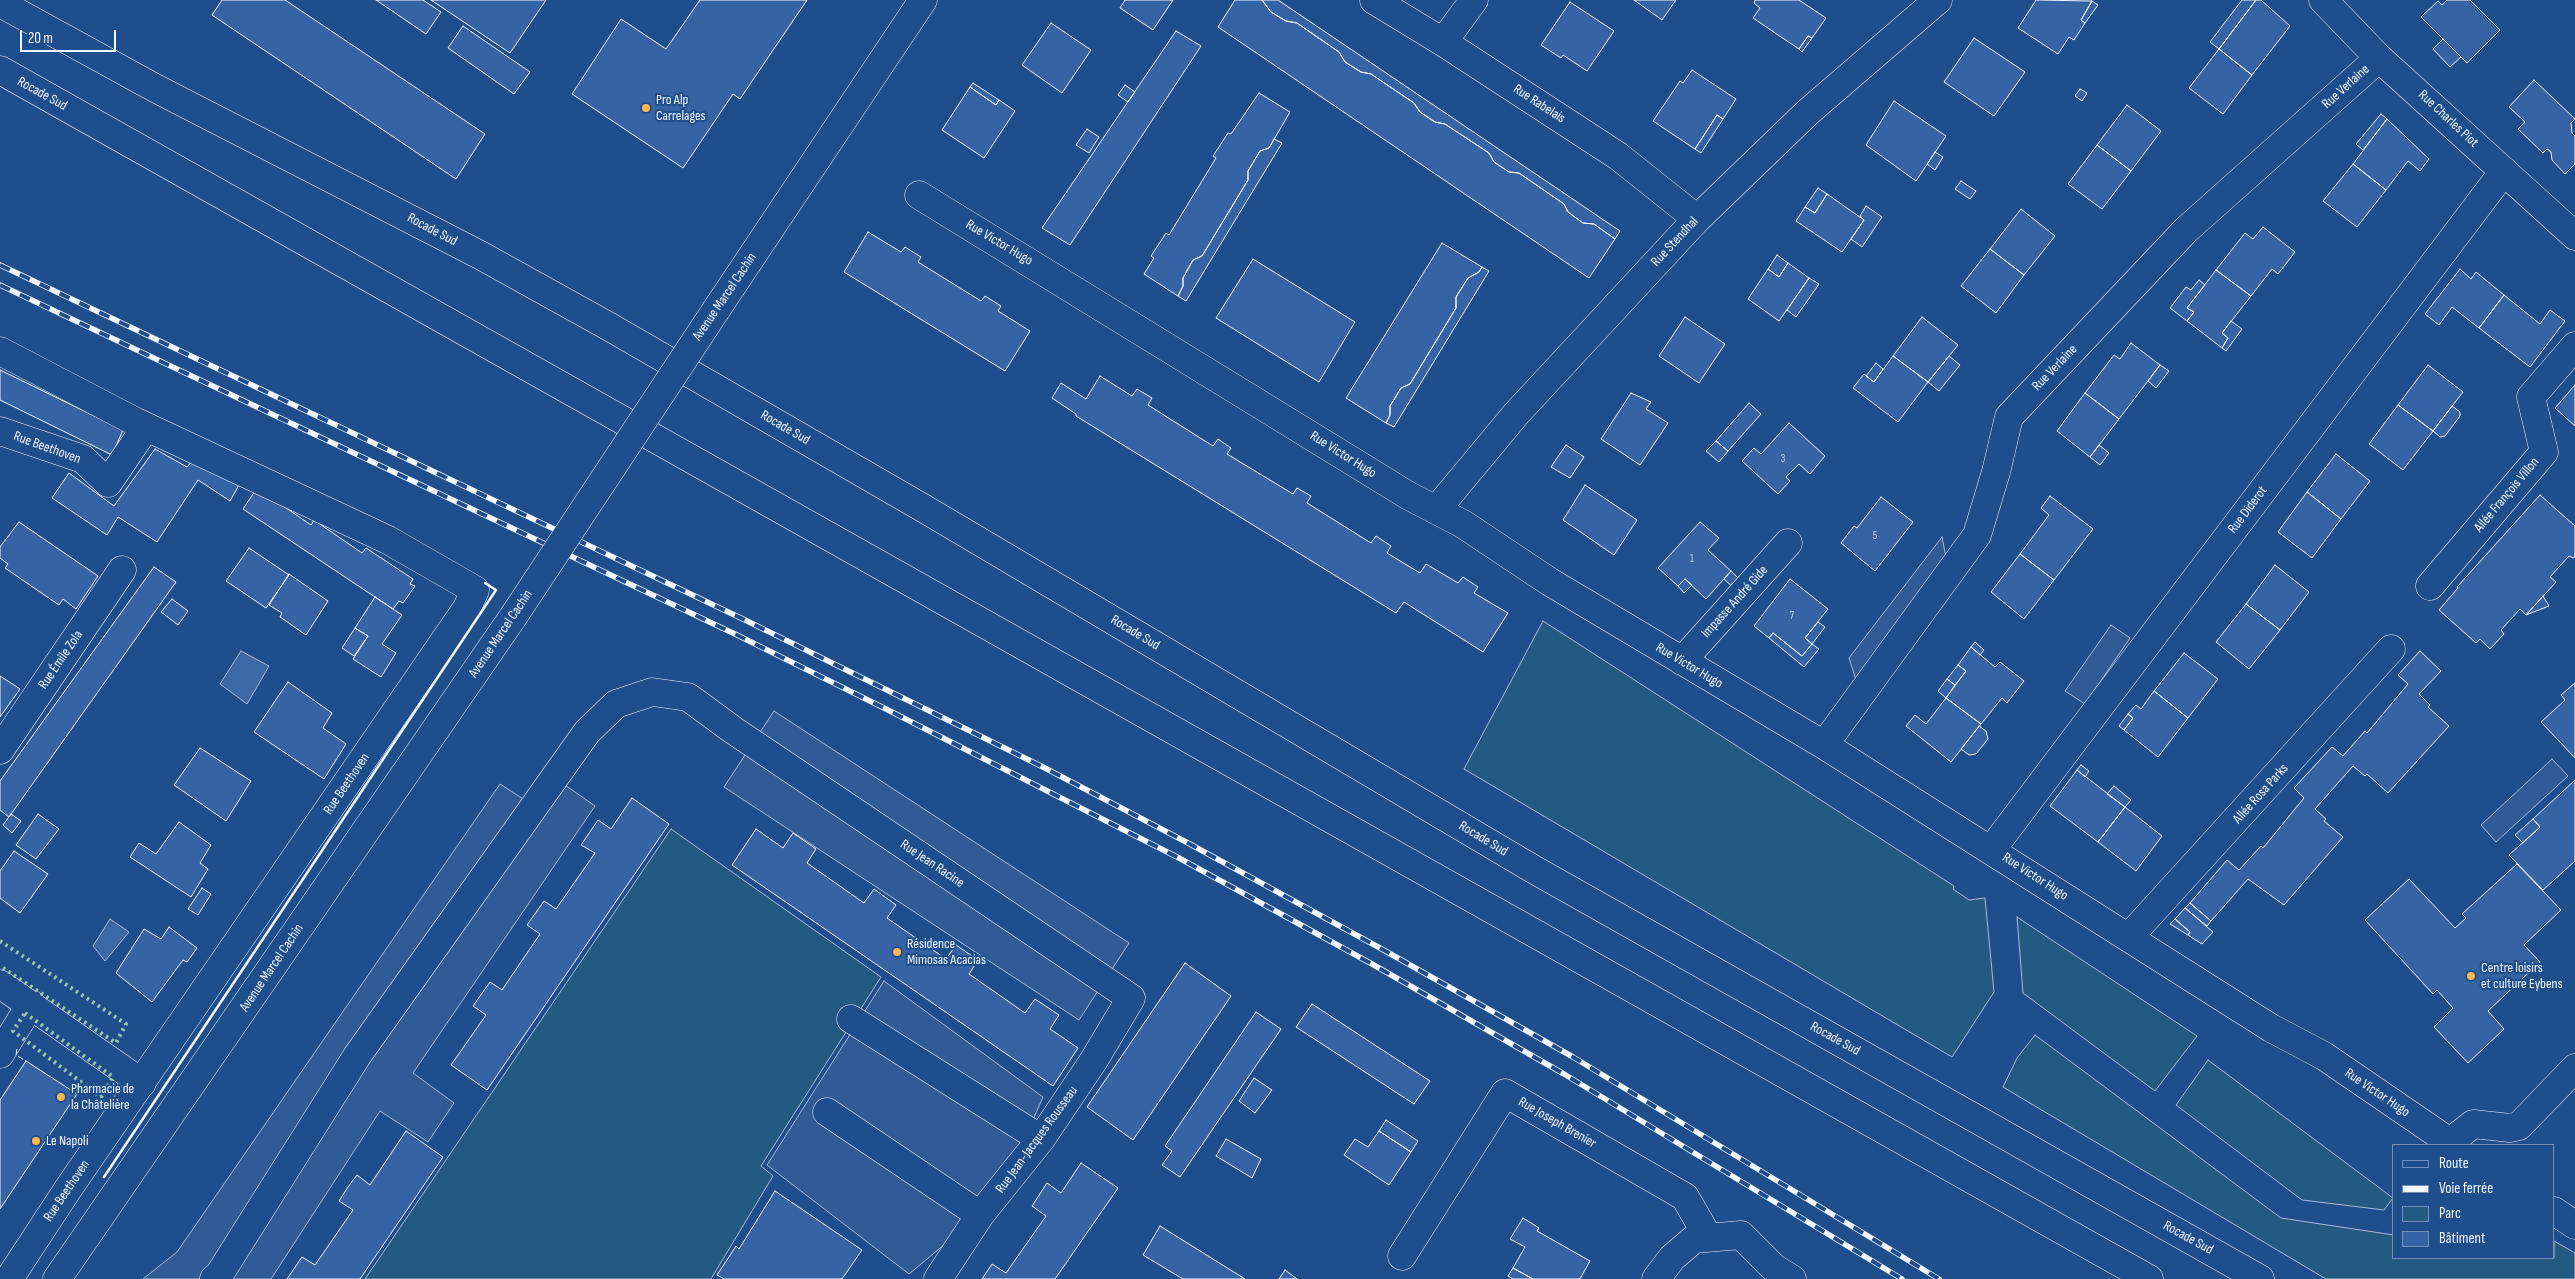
<!DOCTYPE html>
<html>
<head>
<meta charset="utf-8">
<style>
	body { margin:0 }
	#map { position:relative; width:2575px; height:1279px; overflow:hidden; background:#1f4e8c; font-family:"Sofia Sans Condensed",sans-serif }
	canvas { display:block }
	.legend { position:absolute; left:2392px; top:1144px; width:162px; height:115px; box-sizing:border-box; background:#1f4e8c; border:1px solid #7391ba; margin:0; padding:6px 9px; list-style:none; font-size:15px; color:#f2f6ff }
	.legend li { display:flex; align-items:center; gap:10px; height:25px }
	.legend b { width:25px; border:1px solid #7391ba }
	.scale { position:absolute; left:20px; top:30px; width:96px; height:22px; box-sizing:border-box; border:2px solid #f2f6ff; border-top:0; padding-left:6px; font-size:15px; line-height:18px; white-space:nowrap; color:#f2f6ff; -webkit-text-stroke:4px #1f4e8c; paint-order:stroke }
</style>
</head>
<body>
<div id="map">
<canvas width="2575" height="1279"></canvas>
<ul class="legend">
<li><b style="height:6px;background:#1f4e8c"></b>Route</li>
<li><b style="height:6px;background:#f2f6ff"></b>Voie ferrée</li>
<li><b style="height:14px;background:#245a82"></b>Parc</li>
<li><b style="height:14px;background:#3563a3"></b>Bâtiment</li>
</ul>
<div class="scale">20 m</div>
</div>
<script>
const ctx = document.querySelector('canvas').getContext('2d');
ctx.lineJoin = 'round';
function fillPath(path, color) {
  ctx.fillStyle = color;
  ctx.fill(path, 'evenodd');
}
function toPath(rows) {
  const path = new Path2D();
  for (const r of rows) {
    path.moveTo(r[0], r[1]);
    for (let i = 2; i < r.length; i += 2) path.lineTo(r[i], r[i + 1]);
  }
  return path;
}
function strokePath(path, color, width, dash) {
  ctx.strokeStyle = color;
  ctx.lineWidth = width;
  ctx.lineCap = dash ? 'butt' : 'round';
  ctx.setLineDash(dash || []);
  ctx.stroke(path);
}
function write(font, color, halo, rows, align = 'center') {
  ctx.font = font + ' "Sofia Sans Condensed",sans-serif';
  ctx.lineWidth = 4;
  ctx.setLineDash([]);
  ctx.textBaseline = 'middle';
  ctx.strokeStyle = halo;
  ctx.fillStyle = color;
  for (const [text, x, y, turn = 0] of rows) {
    ctx.save();
    ctx.translate(x, y);
    ctx.rotate((+turn || 0) * Math.PI / 180);
    ctx.textAlign = isNaN(turn) ? turn : align;
    if (halo) ctx.strokeText(text, 0, 0);
    ctx.fillText(text, 0, 0);
    ctx.restore();
  }
}
const green = toPath([
	[1543,621,1954,886,1953,889,1969,900,1985,898,1994,992,1952,1057,1464,769,1543,621],
	[671,829,881,977,761,1166,773,1176,711,1279,365,1279,671,829],
	[2017,917,2197,1036,2155,1091,2023,993,2017,917],
	[2035,1035,2281,1218,2394,1235,2394,1258,2554,1258,2554,1241,2575,1253,2575,1279,2326,1279,2003,1087,2017,1058,2035,1035],
	[2208,1060,2393,1198,2384,1210,2302,1200,2176,1105,2208,1060]
]);
const parking = toPath([
	[1942,537,1949,573,1856,680,1849,658,1942,537],
	[2111,625,2130,638,2085,704,2065,691,2111,625],
	[774,711,1129,943,1079,1020,724,787,774,711],
	[2552,759,2568,776,2496,842,2481,825,2552,759],
	[555,778,595,806,413,1073,454,1103,428,1142,380,1111,271,1279,143,1279,177,1252,500,784,534,806,555,778],
	[884,981,1043,1097,1017,1156,957,1234,909,1274,767,1165,884,981]
]);
const water = toPath([
	[241,651,269,666,247,704,220,684,241,651],
	[110,919,129,932,105,961,93,946,110,919]
]);
const building = toPath([
	[222,0,285,0,485,134,456,179,212,15,222,0],
	[376,0,423,0,441,12,426,34,376,0],
	[431,0,546,0,510,53,431,0],
	[700,0,807,0,740,99,733,94,683,168,572,94,621,19,666,49,700,0],
	[1125,0,1173,0,1153,30,1120,8,1125,0],
	[1235,0,1262,0,1271,12,1286,21,1297,23,1339,52,1345,62,1361,72,1371,74,1414,103,1420,112,1435,122,1445,124,1489,153,1494,162,1509,172,1519,173,1564,204,1568,212,1583,223,1594,224,1615,239,1589,278,1218,27,1235,0],
	[1262,0,1278,0,1620,231,1615,239,1594,224,1583,223,1568,212,1564,204,1519,173,1509,172,1494,162,1489,153,1445,124,1435,122,1420,112,1414,103,1371,74,1361,72,1345,62,1339,52,1297,23,1286,21,1271,12,1262,0],
	[1634,0,1676,0,1662,20,1634,0],
	[1755,0,1799,0,1826,18,1812,38,1808,36,1799,49,1753,18,1760,8,1754,3,1755,0],
	[2036,0,2092,1,2081,20,2085,23,2074,40,2069,37,2058,54,2018,28,2036,0],
	[2242,0,2256,0,2219,49,2210,42,2242,0],
	[2256,0,2261,0,2290,26,2252,75,2219,49,2256,0],
	[2447,0,2470,0,2500,30,2467,63,2421,17,2438,1,2442,5,2447,0],
	[2092,1,2098,5,2085,23,2081,20,2092,1],
	[1570,2,1614,31,1587,71,1563,55,1561,58,1541,45,1570,2],
	[1051,23,1091,50,1062,93,1022,65,1051,23],
	[463,26,530,72,514,94,448,48,463,26],
	[1176,31,1201,46,1070,245,1042,228,1176,31],
	[1808,36,1812,38,1802,52,1799,49,1808,36],
	[1974,38,2025,72,1994,116,1944,82,1974,38],
	[2443,39,2461,57,2450,67,2433,49,2443,39],
	[2219,49,2252,75,2223,114,2189,88,2219,49],
	[1692,70,1736,99,1723,119,1717,115,1695,149,1653,121,1680,81,1683,83,1692,70],
	[2534,80,2575,119,2571,123,2572,133,2575,136,2575,164,2565,174,2552,160,2551,152,2547,149,2543,153,2518,129,2525,122,2509,107,2534,80],
	[973,83,999,100,996,105,970,87,973,83],
	[1125,85,1135,92,1128,102,1118,95,1125,85],
	[970,87,996,105,999,100,1015,111,984,158,942,130,970,87],
	[2080,89,2087,93,2082,101,2075,96,2080,89],
	[1259,93,1290,112,1269,148,1260,151,1248,171,1248,180,1202,256,1193,260,1183,278,1183,286,1178,296,1144,274,1154,258,1151,256,1166,233,1169,235,1216,158,1213,156,1228,133,1231,134,1259,93],
	[1894,101,1946,136,1916,181,1866,145,1894,101],
	[2127,105,2161,131,2131,171,2097,145,2127,105],
	[2381,114,2387,119,2363,150,2356,144,2381,114],
	[1717,115,1723,119,1701,153,1695,149,1717,115],
	[2387,119,2429,159,2420,171,2408,161,2386,190,2353,164,2387,119],
	[1087,129,1099,137,1089,153,1076,145,1087,129],
	[1274,139,1282,143,1186,301,1178,296,1183,286,1183,278,1193,260,1202,256,1248,180,1248,171,1260,151,1269,148,1274,139],
	[2097,145,2131,171,2102,209,2068,184,2097,145],
	[1935,152,1943,157,1935,170,1927,164,1935,152],
	[2353,164,2386,190,2357,227,2323,201,2353,164],
	[1961,181,1976,191,1970,199,1955,189,1961,181],
	[1818,188,1827,194,1815,213,1805,207,1818,188],
	[1827,194,1864,220,1842,252,1796,221,1805,207,1815,213,1827,194],
	[1866,206,1882,217,1862,247,1851,239,1864,220,1860,216,1866,206],
	[2021,209,2055,236,2024,275,1990,249,2021,209],
	[2263,227,2295,252,2278,274,2272,269,2251,296,2216,270,2245,233,2253,239,2263,227],
	[868,232,901,252,905,247,921,257,918,262,981,301,985,296,1001,306,998,311,1030,331,1005,371,844,272,868,232],
	[1442,243,1482,267,1479,272,1468,278,1456,297,1456,308,1410,384,1401,388,1390,406,1390,415,1386,423,1346,398,1442,243],
	[1990,249,2024,275,1996,313,1961,286,1990,249],
	[1777,255,1788,263,1779,277,1768,269,1777,255],
	[1253,259,1355,322,1319,382,1216,318,1253,259],
	[1788,263,1809,278,1779,321,1748,299,1768,269,1779,277,1788,263],
	[1482,267,1489,271,1394,427,1386,423,1390,415,1390,406,1401,388,1410,384,1456,308,1456,297,1468,278,1479,272,1482,267],
	[2460,269,2471,279,2476,272,2504,295,2479,328,2452,307,2439,325,2425,314,2460,269],
	[2216,270,2251,296,2222,333,2228,338,2222,348,2187,321,2194,312,2187,308,2216,270],
	[1809,278,1819,284,1796,317,1787,310,1809,278],
	[2199,280,2205,285,2187,308,2194,312,2187,321,2170,308,2186,287,2191,290,2199,280],
	[2504,295,2540,324,2550,310,2565,321,2530,367,2479,328,2504,295],
	[1685,317,1725,344,1699,383,1659,356,1685,317],
	[1922,317,1958,345,1928,382,1893,356,1922,317],
	[2231,321,2242,329,2226,351,2222,348,2228,338,2222,333,2231,321],
	[2131,343,2160,365,2119,419,2085,393,2114,355,2120,359,2131,343],
	[1893,356,1928,382,1898,422,1853,388,1864,374,1874,382,1893,356],
	[1949,356,1960,365,1939,391,1928,382,1949,356],
	[1876,363,1883,369,1874,382,1866,376,1876,363],
	[2160,365,2169,371,2156,388,2148,381,2160,365],
	[2428,365,2463,392,2433,431,2398,405,2428,365],
	[0,370,123,430,112,455,0,400,0,370],
	[1100,376,1132,396,1137,389,1152,398,1148,405,1213,446,1218,439,1231,448,1227,454,1293,494,1297,488,1311,496,1307,503,1371,543,1376,536,1391,546,1387,553,1420,573,1426,564,1458,583,1463,577,1478,587,1474,593,1508,613,1483,652,1404,602,1396,613,1076,416,1076,414,1052,398,1061,383,1086,399,1100,376],
	[2575,385,2575,426,2555,408,2575,385],
	[1631,393,1651,402,1646,409,1668,423,1640,465,1601,439,1631,393],
	[2085,393,2119,419,2090,457,2057,431,2085,393],
	[1749,403,1761,414,1728,451,1716,441,1749,403],
	[2398,405,2433,431,2403,470,2369,444,2398,405],
	[2452,406,2460,412,2460,416,2445,436,2440,437,2433,431,2452,406],
	[1789,423,1825,456,1810,474,1799,464,1786,477,1790,481,1778,494,1742,461,1754,448,1761,454,1789,423],
	[1716,441,1728,451,1719,462,1706,451,1716,441],
	[1566,445,1584,457,1570,478,1551,467,1566,445],
	[2099,445,2109,453,2100,465,2090,457,2099,445],
	[155,449,187,467,196,457,239,485,230,501,198,480,157,542,118,517,107,535,52,498,69,473,114,506,155,449],
	[2336,454,2370,481,2341,519,2307,492,2336,454],
	[1585,485,1637,520,1614,555,1563,520,1585,485],
	[257,488,311,525,314,520,362,553,366,548,413,579,410,584,415,586,403,603,399,601,393,609,243,509,257,488],
	[2307,492,2341,519,2312,558,2278,532,2307,492],
	[2540,495,2575,526,2575,557,2573,558,2569,556,2550,577,2556,582,2526,615,2520,609,2501,630,2504,634,2490,649,2480,639,2476,643,2439,610,2458,588,2457,587,2540,495],
	[2050,496,2093,529,2054,580,2020,554,2049,515,2041,508,2050,496],
	[1881,497,1913,522,1875,571,1841,543,1854,526,1857,528,1881,497],
	[19,522,98,576,76,609,63,599,59,605,5,568,8,564,0,558,0,547,19,522],
	[1700,522,1719,538,1708,550,1731,571,1706,599,1685,579,1678,586,1658,568,1700,522],
	[249,548,289,575,266,608,226,581,249,548],
	[2020,554,2054,580,2024,619,1991,592,2020,554],
	[2275,565,2309,592,2280,630,2246,604,2275,565],
	[154,567,176,582,9,817,0,810,0,781,154,567],
	[1731,571,1745,585,1738,592,1724,579,1731,571],
	[289,574,328,601,306,635,280,617,282,613,269,605,289,574],
	[1685,579,1692,585,1684,593,1678,586,1685,579],
	[1790,579,1828,609,1805,638,1812,644,1802,656,1773,633,1769,638,1754,626,1790,579],
	[2543,596,2549,606,2526,615,2543,596],
	[375,597,402,615,382,644,396,653,381,677,353,659,368,636,355,628,375,597],
	[172,599,188,611,178,625,161,612,172,599],
	[2246,604,2280,630,2249,669,2216,642,2246,604],
	[1818,622,1825,627,1812,644,1805,638,1818,622],
	[355,628,368,636,354,656,342,648,355,628],
	[1773,633,1802,656,1812,644,1819,649,1804,667,1769,638,1773,633],
	[1975,642,1984,650,1980,655,1971,647,1975,642],
	[1971,647,1995,667,2000,662,2024,681,2007,703,2002,698,1981,724,1946,698,1966,671,1958,665,1971,647],
	[2420,651,2441,671,2419,694,2430,705,2428,707,2449,726,2388,793,2367,774,2365,776,2353,766,2315,809,2326,819,2324,821,2343,837,2284,905,2248,879,2211,921,2190,903,2227,860,2239,870,2261,846,2263,848,2304,798,2294,788,2332,747,2343,756,2365,731,2367,733,2408,684,2398,675,2420,651],
	[2184,653,2218,679,2188,718,2154,691,2184,653],
	[1958,665,1966,671,1955,685,1947,679,1958,665],
	[0,676,20,689,0,717,0,676],
	[1947,679,1955,685,1946,698,1938,691,1947,679],
	[288,682,332,713,323,728,346,744,324,779,254,732,288,682],
	[2575,683,2575,758,2541,722,2565,700,2561,695,2575,683],
	[2154,691,2188,718,2158,757,2124,730,2133,718,2128,714,2136,705,2141,709,2154,691],
	[1946,698,1981,724,1951,762,1906,726,1915,715,1926,724,1946,698],
	[2128,714,2133,718,2124,730,2119,726,2128,714],
	[1979,726,1986,731,1988,739,1976,754,1969,755,1961,749,1979,726],
	[200,748,251,781,226,821,174,785,200,748],
	[2081,765,2089,771,2085,777,2077,770,2081,765],
	[2077,770,2125,807,2098,842,2050,806,2077,770],
	[2575,780,2575,861,2543,890,2509,855,2540,827,2533,819,2575,780],
	[2114,786,2131,800,2125,807,2107,794,2114,786],
	[632,798,669,824,487,1090,451,1065,486,1015,473,1006,490,982,502,990,540,934,527,925,544,901,556,909,595,853,581,845,598,820,611,829,632,798],
	[2125,807,2162,836,2136,871,2098,842,2125,807],
	[11,814,21,821,12,833,3,825,11,814],
	[38,814,59,829,36,859,16,845,38,814],
	[2533,819,2540,827,2523,843,2515,835,2533,819],
	[179,822,211,845,200,863,208,869,191,897,130,857,139,843,156,854,179,822],
	[756,829,783,848,793,833,816,849,807,863,864,903,874,889,896,905,887,918,946,959,956,945,978,960,969,974,1025,1013,1035,999,1059,1015,1050,1029,1078,1048,1053,1086,732,865,756,829],
	[14,851,48,874,20,913,0,898,0,871,14,851],
	[2517,864,2561,910,2524,945,2540,962,2488,1011,2504,1029,2468,1063,2434,1027,2453,1008,2437,990,2433,994,2365,920,2409,879,2455,928,2466,918,2462,914,2517,864],
	[202,888,211,894,198,915,188,909,202,888],
	[2190,903,2211,921,2207,926,2185,908,2190,903],
	[2185,908,2213,932,2202,944,2188,935,2190,932,2175,919,2185,908],
	[2175,919,2190,932,2188,935,2170,924,2175,919],
	[169,927,197,948,187,962,183,960,152,1002,116,973,144,929,161,939,169,927],
	[1185,963,1231,996,1133,1140,1087,1107,1185,963],
	[1312,1004,1430,1081,1414,1104,1296,1027,1312,1004],
	[1256,1012,1281,1029,1180,1177,1162,1165,1172,1151,1165,1146,1256,1012],
	[26,1061,77,1094,0,1209,0,1100,26,1061],
	[1254,1078,1272,1090,1255,1113,1239,1101,1254,1078],
	[1386,1120,1418,1141,1411,1152,1379,1131,1386,1120],
	[406,1131,443,1157,360,1279,287,1279,302,1257,315,1265,353,1210,339,1201,348,1187,357,1175,370,1185,406,1131],
	[1379,1131,1411,1152,1389,1185,1344,1155,1355,1139,1368,1147,1379,1131],
	[1226,1139,1261,1159,1252,1178,1216,1156,1226,1139],
	[1081,1163,1118,1188,1055,1279,982,1279,992,1264,1006,1273,1046,1216,1032,1206,1047,1183,1061,1193,1081,1163],
	[775,1191,862,1250,842,1279,724,1279,717,1275,736,1246,739,1249,775,1191],
	[1523,1218,1539,1228,1537,1231,1590,1261,1580,1279,1533,1279,1513,1268,1525,1247,1510,1239,1523,1218],
	[1160,1226,1245,1279,1183,1279,1143,1255,1160,1226],
	[1513,1268,1533,1279,1513,1279,1508,1276,1513,1268],
	[1285,1270,1297,1279,1279,1279,1285,1270]
]);
const minor = toPath([
	[1374,0,1443,42,1618,156,1697,219],
	[2323,0,2379,58,2575,236],
	[1443,42,1474,0],
	[919,195,1409,496,1463,524,1550,582,1824,745,2271,1028,2324,1056,2454,1145],
	[716,310,923,0],
	[0,351,136,422,388,540,475,590,467,608,68,1189,9,1279],
	[0,431,83,459,108,483,146,427],
	[1437,509,1516,414,1697,219,1808,112,1938,0],
	[2430,586,2544,452,2531,397,2575,346],
	[1682,661,1788,543],
	[1824,745,1977,535,1996,472,2009,417,2186,230,2379,58],
	[0,750,122,570],
	[1992,849,2504,171],
	[2129,937,2391,649],
	[0,984,142,1083],
	[851,1019,1041,1139],
	[0,1054,31,1004],
	[827,1112,980,1215],
	[2450,1142,2473,1124,2510,1128,2519,1126,2575,1068],
	[2554,1211,2575,1225],
	[1402,1256,1505,1093,1685,1197,1708,1237],
	[57,1279,513,617],
	[214,1279,219,1275,357,1056,587,732,616,704,652,692,688,697,733,730,1131,998,1094,1060,1041,1139,980,1215,938,1279],
	[1656,1279,1672,1258,1694,1239,1741,1235,1774,1268,1792,1279]
]);
const highway = toPath([
	[0,3,155,88,480,255,608,326,923,508,1533,869,2260,1279],
	[0,70,2149,1279]
]);
const rail = toPath([
	[0,265,745,620,1043,767,1188,843,1380,948,1573,1057,1939,1279],
	[0,285,737,635,888,710,1179,858,1372,964,1564,1074,1902,1279]
]);
const minorBridge = toPath([
	[513,617,716,310]
]);
const hedge = toPath([
	[0,941,126,1024,116,1043,0,966],
	[25,1013,113,1077,101,1097,13,1031,25,1013]
]);
const fence = toPath([
	[17,1049,16,1055,26,1061]
]);
const wall = toPath([
	[104,1177,496,590,485,583]
]);
const markers = [
	[646,108,5,"#ffb74d"],
	[897,952,5,"#ffb74d"],
	[2471,976,5,"#ffb74d"],
	[61,1097,5,"#ffb74d"],
	[36,1141,5,"#ffb74d"]
];
const numberNames = [
	["3",1783,459],
	["5",1875,536],
	["1",1692,559],
	["7",1792,616]
];
const streetNames = [
	["Rue Verlaine",2346,87,-42],
	["Rocade Sud",42,94,29],
	["Rue Rabelais",1539,104,33],
	["Rue Charles Piot",2448,119,43],
	["Rocade Sud",432,230,28],
	["Rue Stendhal",1675,242,-47],
	["Rue Victor Hugo",999,243,31],
	["Avenue Marcel Cachin",725,297,-56],
	["Rue Verlaine",2055,368,-46],
	["Rocade Sud",785,428,30],
	["Rue Beethoven",47,448,20],
	["Rue Victor Hugo",1343,455,32],
	["Allée François Villon",2507,495,-50],
	["Rue Diderot",2248,510,-53],
	["Impasse André Gide",1735,602,-48],
	["Rocade Sud",1135,633,31],
	["Avenue Marcel Cachin",501,634,-56],
	["Rue Émile Zola",61,660,-56],
	["Rue Victor Hugo",1689,666,31],
	["Rue Beethoven",347,784,-56],
	["Allée Rosa Parks",2261,794,-48],
	["Rocade Sud",1483,839,31],
	["Rue Jean Racine",932,864,34],
	["Rue Victor Hugo",2035,877,33],
	["Avenue Marcel Cachin",272,968,-56],
	["Rocade Sud",1835,1039,29],
	["Rue Victor Hugo",2377,1093,34],
	["Rue Joseph Brenier",1557,1123,30],
	["Rue Jean-Jacques Rousseau",1037,1140,-54],
	["Rue Beethoven",67,1191,-56],
	["Rocade Sud",2188,1238,29]
];
const poiNames = [
	["Pro Alp",656,100],
	["Carrelages",656,116],
	["Résidence",907,944],
	["Mimosas Acacias",907,960],
	["Centre loisirs",2481,968],
	["et culture Eybens",2481,984],
	["Pharmacie de",71,1089],
	["la Châtelière",71,1105],
	["Le Napoli",46,1141]
];
fillPath(green, '#245a82');
strokePath(green, '#a8bbd7', 1);
fillPath(parking, '#305b95');
strokePath(parking, '#a8bbd7', 1);
fillPath(water, '#3b69a3');
strokePath(water, '#a8bbd7', 1);
fillPath(building, '#3563a3');
strokePath(building, '#f2f6ff', 1);
strokePath(minor, '#f2f6ff', 29);
strokePath(highway, '#f2f6ff', 29);
strokePath(minor, '#1f4e8c', 28);
strokePath(highway, '#1f4e8c', 28);
strokePath(rail, '#f2f6ff', 5.5);
strokePath(rail, '#1f4e8c', 4, [11]);
strokePath(minorBridge, '#f2f6ff', 29, []);
strokePath(minorBridge, '#1f4e8c', 28);
strokePath(hedge, '#97c8a6', 4, [2.5, 4]);
strokePath(fence, '#f2f6ff', 1, [6, 2.5]);
strokePath(wall, '#f2f6ff', 2.5);
for (const [x, y, r, color] of markers) {
  const dot = new Path2D();
  dot.arc(x, y, r, 0, 2 * Math.PI);
  ctx.fillStyle = color;
  ctx.fill(dot);
  strokePath(dot, '#1f4e8c', 2);
}
write('11px', '#c3d1e8', null, numberNames);
write('14px', '#f2f6ff', '#1f4e8c', streetNames);
write('14px', '#f2f6ff', '#1f4e8c', poiNames, 'left');
</script>
</body>
</html>
